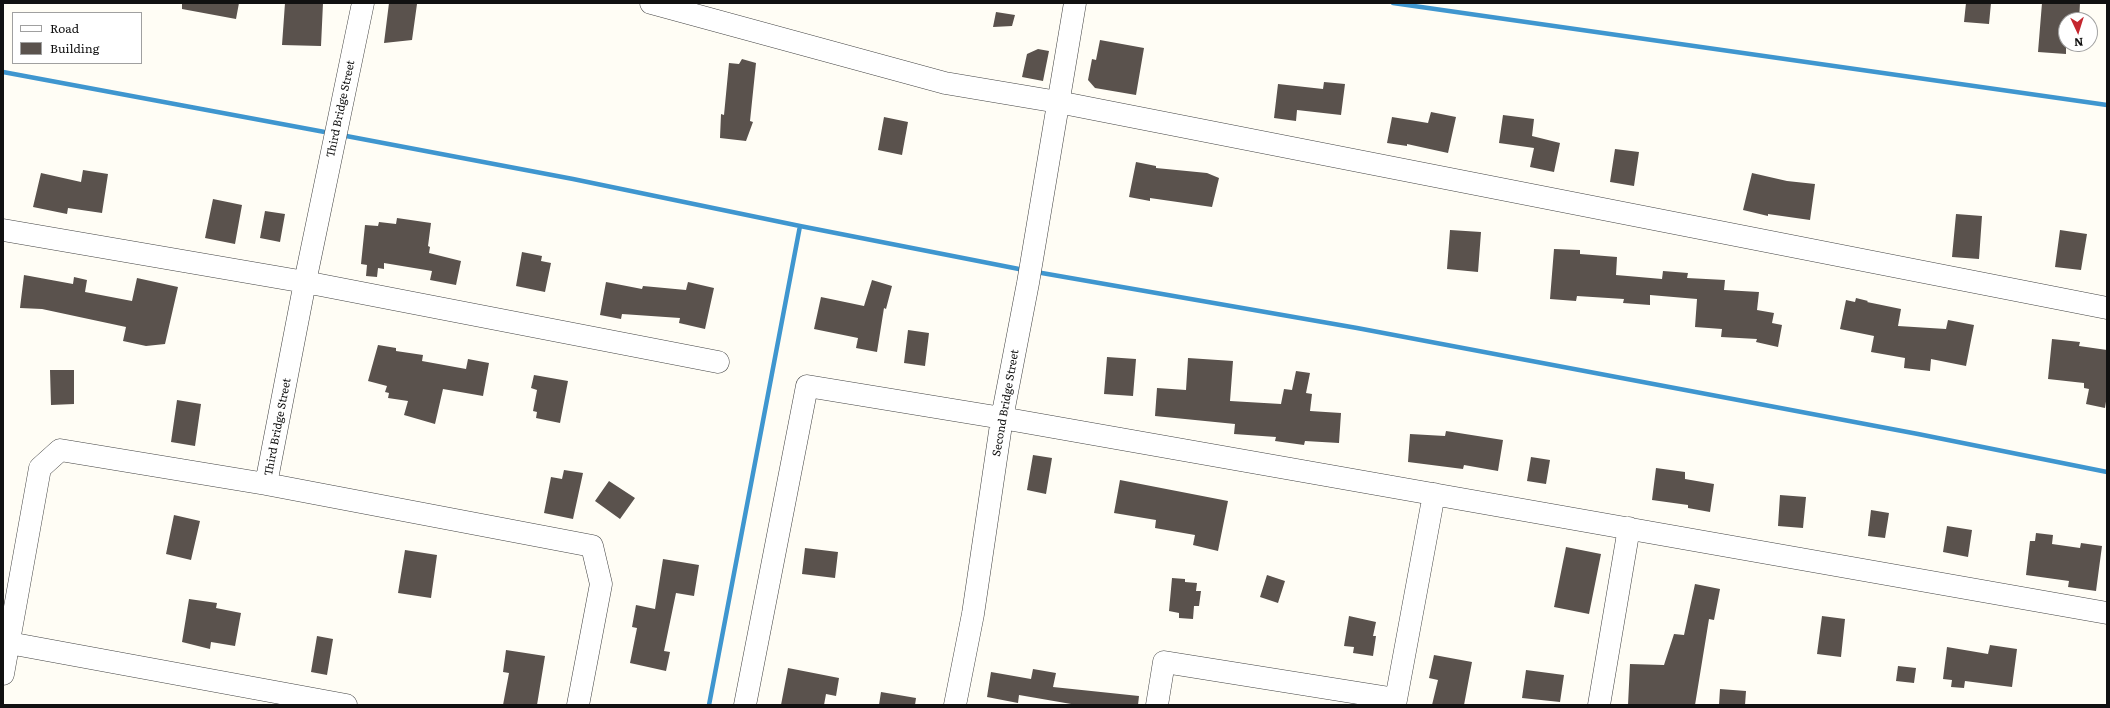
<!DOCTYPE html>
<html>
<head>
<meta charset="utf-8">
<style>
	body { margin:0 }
	#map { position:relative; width:2110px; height:708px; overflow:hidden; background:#fffdf5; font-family:Literata,serif }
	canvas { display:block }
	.frame { position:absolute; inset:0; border:4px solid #111; pointer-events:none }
	.legend { position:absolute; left:12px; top:12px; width:130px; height:52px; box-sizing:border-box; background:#fff; border:1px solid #a0a0a0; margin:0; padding:5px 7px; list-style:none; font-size:12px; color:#111 }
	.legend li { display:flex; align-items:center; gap:8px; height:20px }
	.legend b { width:20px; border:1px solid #a0a0a0 }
	.north { position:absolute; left:2058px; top:12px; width:40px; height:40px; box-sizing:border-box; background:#fff; border:1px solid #a0a0a0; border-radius:50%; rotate:176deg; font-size:11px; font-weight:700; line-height:16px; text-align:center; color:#111 }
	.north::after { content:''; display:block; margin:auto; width:14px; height:18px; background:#c4262e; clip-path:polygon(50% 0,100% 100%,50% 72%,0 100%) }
</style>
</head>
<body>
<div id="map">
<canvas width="2110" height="708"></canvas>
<div class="frame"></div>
<ul class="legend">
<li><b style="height:5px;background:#fff"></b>Road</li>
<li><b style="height:11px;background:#5a524d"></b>Building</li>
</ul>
<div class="north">N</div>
</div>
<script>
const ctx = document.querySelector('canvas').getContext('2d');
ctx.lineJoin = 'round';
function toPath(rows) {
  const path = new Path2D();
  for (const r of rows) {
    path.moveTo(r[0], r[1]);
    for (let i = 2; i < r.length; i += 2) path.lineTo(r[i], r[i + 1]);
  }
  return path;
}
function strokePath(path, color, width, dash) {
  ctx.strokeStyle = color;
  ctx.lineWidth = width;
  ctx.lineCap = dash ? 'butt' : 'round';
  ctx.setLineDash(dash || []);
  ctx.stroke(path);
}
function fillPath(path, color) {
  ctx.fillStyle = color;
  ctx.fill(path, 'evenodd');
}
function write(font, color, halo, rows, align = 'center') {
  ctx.font = font + ' Literata,serif';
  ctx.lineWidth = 4;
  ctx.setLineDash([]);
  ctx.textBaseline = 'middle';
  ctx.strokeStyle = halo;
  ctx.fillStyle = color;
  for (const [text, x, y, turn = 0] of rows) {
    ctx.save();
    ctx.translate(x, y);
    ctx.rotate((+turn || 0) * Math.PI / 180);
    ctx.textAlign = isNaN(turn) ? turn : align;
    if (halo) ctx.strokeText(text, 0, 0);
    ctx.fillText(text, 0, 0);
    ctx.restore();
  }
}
const stream = toPath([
	[1393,3,2107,105],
	[3,72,330,133],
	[341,135,573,179,800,226,1024,270],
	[1036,272,1357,328,1918,434,2107,472],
	[709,705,800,226]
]);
const building = toPath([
	[182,3,239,3,236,19,182,9],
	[285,3,323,3,321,46,282,45],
	[389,3,417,4,412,40,384,43],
	[1966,3,1991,3,1989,24,1964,22],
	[2042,3,2080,3,2079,20,2066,20,2066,54,2038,52],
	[996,12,1015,15,1012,26,993,27],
	[1100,40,1144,48,1136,95,1095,88,1088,80,1092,59,1096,60],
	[1038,49,1049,51,1043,81,1022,77,1027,54],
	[742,59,756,63,750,121,753,122,746,141,720,138,721,114,724,115,729,63,739,64],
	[1324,82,1345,84,1341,115,1297,110,1296,121,1274,118,1278,84,1323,89],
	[1431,112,1456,117,1448,153,1407,144,1407,146,1387,143,1392,117,1428,123],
	[1503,115,1534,119,1532,136,1560,143,1554,172,1530,167,1534,148,1499,143],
	[884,117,908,122,902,155,878,150],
	[1615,149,1639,152,1634,186,1610,182],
	[1136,162,1156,166,1156,168,1207,173,1219,178,1212,207,1150,198,1150,201,1129,197],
	[83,170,108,174,102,213,68,208,67,214,33,207,41,173,81,182],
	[1752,173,1787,181,1815,184,1810,220,1768,214,1768,216,1743,210],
	[213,199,242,205,235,244,205,238],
	[265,211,285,214,280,242,260,238],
	[1956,214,1982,216,1979,259,1952,257],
	[397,218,431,223,428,246,430,247,429,253,461,261,456,285,430,280,432,271,384,263,384,269,378,268,377,277,366,276,367,265,361,264,365,225,378,226,379,222,396,224],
	[1450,230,1481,232,1478,272,1447,269],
	[2060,230,2087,234,2081,270,2055,267],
	[1554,249,1580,250,1580,254,1617,257,1616,275,1662,279,1663,271,1688,273,1687,278,1725,280,1724,290,1759,292,1757,310,1774,313,1772,323,1782,325,1778,347,1756,342,1757,339,1721,337,1722,329,1695,327,1697,299,1650,295,1650,305,1623,303,1624,299,1577,296,1576,301,1550,299],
	[522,252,542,256,541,261,551,263,545,292,516,286],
	[24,275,73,284,74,277,87,280,85,292,132,301,137,278,178,287,165,344,146,346,123,341,126,327,42,309,20,308],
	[872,280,892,286,886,309,884,308,877,352,856,348,858,338,814,329,821,297,864,306],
	[606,282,642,289,643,286,686,290,688,282,714,288,705,329,679,323,680,318,622,314,621,319,600,315],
	[1856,298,1868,301,1867,302,1901,309,1898,326,1946,329,1948,320,1974,325,1966,366,1931,359,1930,371,1904,368,1905,358,1871,352,1874,336,1840,329,1846,300,1855,302],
	[908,330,929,333,925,366,904,363],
	[2052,339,2080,342,2079,346,2107,350,2107,395,2105,408,2086,404,2089,389,2084,388,2084,383,2048,379],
	[378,345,396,348,396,351,423,355,422,361,466,369,468,359,489,363,483,396,443,389,435,424,404,415,408,401,388,398,389,393,385,392,387,386,368,381],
	[1107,357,1136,359,1133,396,1104,394],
	[1188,358,1233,361,1230,401,1281,404,1284,389,1292,390,1296,371,1310,373,1306,393,1312,394,1310,411,1341,413,1339,443,1305,441,1304,445,1275,441,1276,437,1234,434,1235,424,1155,416,1157,388,1186,390],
	[50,370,74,370,74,404,51,405],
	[534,375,568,381,560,423,536,418,537,412,533,411,537,390,531,388],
	[177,400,201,404,195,446,171,442],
	[1446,431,1503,440,1498,471,1464,465,1463,469,1408,462,1410,434,1445,436],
	[1033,455,1052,458,1046,494,1027,490],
	[1531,457,1550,460,1546,484,1527,481],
	[1656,468,1685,472,1685,479,1714,484,1710,512,1688,508,1688,505,1652,500],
	[564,470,583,473,573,519,544,513,551,477,562,479],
	[1120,480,1228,501,1218,551,1193,545,1195,535,1155,528,1156,520,1114,513],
	[609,481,635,498,620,519,595,501],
	[1780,495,1806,497,1803,528,1778,526],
	[1871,510,1889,513,1885,538,1868,536],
	[174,515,200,521,191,560,166,554],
	[1947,526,1972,530,1968,557,1943,552],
	[2036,533,2053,535,2052,544,2080,548,2081,543,2102,546,2096,591,2068,587,2069,581,2026,575,2030,541,2035,541],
	[1566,547,1601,554,1589,614,1554,607],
	[805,548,838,552,835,578,802,574],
	[405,550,437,555,431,598,398,593],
	[663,559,699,565,694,596,676,593,664,651,670,652,666,671,630,663,637,628,632,627,636,605,655,609],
	[1267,575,1285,581,1278,603,1260,597],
	[1172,578,1185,579,1185,582,1197,583,1196,591,1201,591,1199,606,1194,606,1193,619,1179,618,1179,613,1169,611],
	[1695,584,1720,589,1714,620,1709,619,1695,705,1628,705,1630,664,1664,665,1674,634,1684,635],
	[189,599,217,603,216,608,241,613,235,646,211,642,210,649,182,642],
	[1349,616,1376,622,1373,636,1376,636,1373,656,1353,653,1354,647,1344,646],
	[1822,616,1845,619,1841,657,1817,654],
	[317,636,333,639,327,675,311,672],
	[1990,645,2017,649,2012,687,1965,681,1964,688,1951,687,1952,680,1943,679,1947,647,1988,654],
	[506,650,545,656,537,705,503,705,509,673,503,672],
	[1434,655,1472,662,1464,705,1432,705,1438,680,1429,678],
	[1898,666,1916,668,1914,683,1896,681],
	[788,668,839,678,836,696,826,694,824,705,781,705],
	[1033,669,1056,673,1053,687,1139,696,1138,705,1077,705,1019,695,1018,703,987,697,991,672,1031,679],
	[1526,670,1564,675,1560,702,1522,698],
	[1720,689,1746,691,1745,705,1719,705],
	[881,692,916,698,915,705,879,705]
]);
const minor = toPath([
	[651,3,945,83,1058,102,2107,308],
	[3,230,305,282,718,362],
	[266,484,592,546,601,584,578,705],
	[9,643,346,705],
	[3,674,40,468,60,450,266,484,305,282,363,3],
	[745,705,807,386,1002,418,2107,613],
	[955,705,973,614,1002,418,1028,283,1075,3],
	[1157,705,1164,662,1396,699],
	[1395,705,1434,494],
	[1599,705,1629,528]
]);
const streetNames = [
	["Third Bridge Street",341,109,-78],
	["Second Bridge Street",1006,403,-80],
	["Third Bridge Street",278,427,-79]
];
strokePath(stream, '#3f96cf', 4.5);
fillPath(building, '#5a524d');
strokePath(minor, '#444', 23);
strokePath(minor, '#fff', 22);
write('11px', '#111', '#fff', streetNames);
</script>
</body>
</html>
